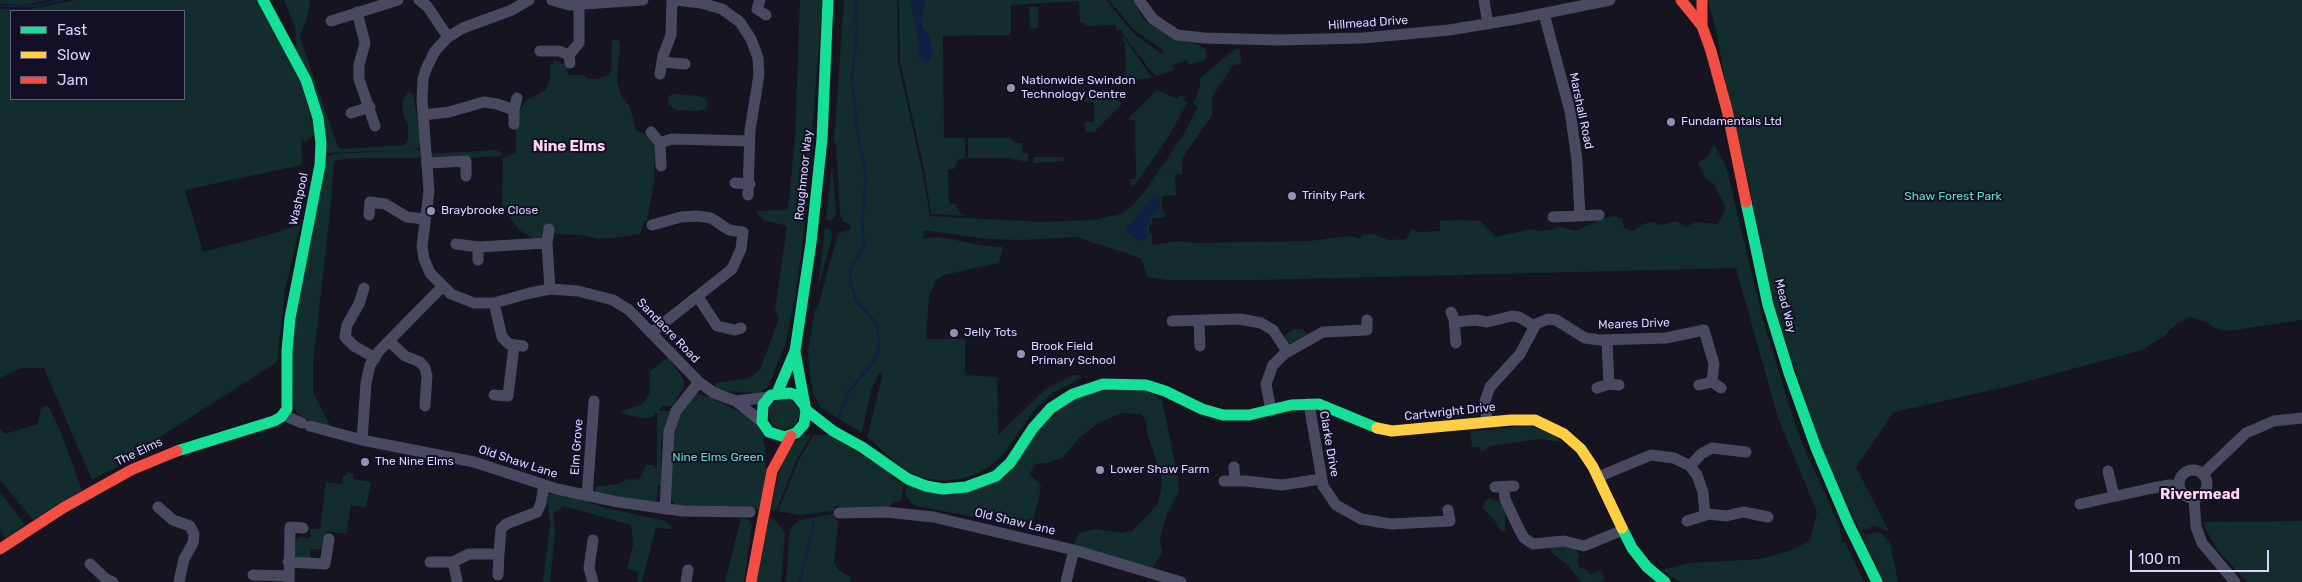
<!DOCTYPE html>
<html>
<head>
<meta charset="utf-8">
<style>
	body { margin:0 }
	#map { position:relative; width:2302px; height:582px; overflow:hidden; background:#161421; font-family:Rubik,sans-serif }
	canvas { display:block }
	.legend { position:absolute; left:10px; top:10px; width:175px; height:90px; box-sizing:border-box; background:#130f26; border:1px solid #625e7d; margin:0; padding:6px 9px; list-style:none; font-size:15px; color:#d9d4ff }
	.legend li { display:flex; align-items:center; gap:10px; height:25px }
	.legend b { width:25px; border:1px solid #625e7d }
	.scale { position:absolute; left:2130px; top:550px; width:139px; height:22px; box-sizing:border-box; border:2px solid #d9d4ff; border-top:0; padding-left:6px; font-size:15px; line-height:18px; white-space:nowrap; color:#d9d4ff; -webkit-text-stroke:4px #130f26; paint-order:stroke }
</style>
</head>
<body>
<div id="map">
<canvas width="2302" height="582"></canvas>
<ul class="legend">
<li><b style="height:6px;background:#16e098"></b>Fast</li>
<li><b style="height:6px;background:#ffcf43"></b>Slow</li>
<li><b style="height:6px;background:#f24e42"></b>Jam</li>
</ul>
<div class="scale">100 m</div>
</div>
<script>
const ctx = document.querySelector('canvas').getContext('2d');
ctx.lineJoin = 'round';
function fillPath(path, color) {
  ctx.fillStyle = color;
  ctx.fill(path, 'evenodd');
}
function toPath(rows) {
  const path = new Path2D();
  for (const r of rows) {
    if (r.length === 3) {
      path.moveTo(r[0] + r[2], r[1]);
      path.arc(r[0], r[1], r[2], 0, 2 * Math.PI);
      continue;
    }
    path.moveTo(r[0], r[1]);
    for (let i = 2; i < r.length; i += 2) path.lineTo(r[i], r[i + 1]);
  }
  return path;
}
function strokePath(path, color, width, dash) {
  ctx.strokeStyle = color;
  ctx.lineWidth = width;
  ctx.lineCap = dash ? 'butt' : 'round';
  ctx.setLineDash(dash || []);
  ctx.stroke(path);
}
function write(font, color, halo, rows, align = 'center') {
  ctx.font = font + ' Rubik,sans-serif';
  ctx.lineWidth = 4;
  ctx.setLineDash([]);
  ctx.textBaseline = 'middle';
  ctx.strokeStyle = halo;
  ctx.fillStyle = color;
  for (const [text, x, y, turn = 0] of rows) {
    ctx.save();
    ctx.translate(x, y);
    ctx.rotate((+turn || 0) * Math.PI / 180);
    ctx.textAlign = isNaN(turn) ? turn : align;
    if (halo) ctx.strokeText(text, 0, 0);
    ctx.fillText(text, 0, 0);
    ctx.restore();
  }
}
const green = toPath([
	[0,0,47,0,26,5,0,4],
	[76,0,258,0,296,63,315,134,306,142,301,140,302,165,185,190,203,252,279,232,301,223,285,289,277,362,141,449,142,454,92,480,44,368,22,368,0,378,0,9,30,9],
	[11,11,184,11,184,99,11,99],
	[284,0,310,0,308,14,300,37,338,147,343,149,405,145,408,138,408,124,404,117,402,101,408,92,413,94,421,140,419,148,414,149,420,151,422,154,418,158,349,158,334,161,330,214,313,363,313,392,331,427,304,418,296,412,294,403,292,356,296,313,327,158,333,154,409,150,329,153,326,150,297,54,295,27],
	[800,0,822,0,822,8,804,234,795,297,785,345,768,387,760,393,721,391,714,389,716,383,749,378,760,370,779,318,775,311,787,226,763,220,758,214,758,211,788,210,795,137],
	[844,0,897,0,898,62,922,170,930,216,1042,222,1093,220,1120,214,1131,207,1143,194,1182,137,1198,107,1193,104,1200,87,1200,78,1235,49,1240,49,1241,64,1233,65,1212,97,1212,116,1182,158,1182,174,1175,175,1176,195,1162,196,1162,211,1165,211,1165,217,1152,218,1152,225,1149,225,1149,233,1152,234,1152,245,1180,241,1193,243,1310,241,1350,236,1360,239,1363,235,1374,234,1388,240,1406,239,1412,229,1419,232,1440,231,1440,221,1458,220,1480,221,1496,237,1531,229,1539,231,1551,230,1559,226,1575,231,1604,218,1615,216,1622,218,1624,228,1633,231,1643,224,1653,222,1661,225,1676,221,1686,227,1695,222,1718,224,1726,208,1714,184,1705,178,1698,162,1707,157,1714,144,1726,166,1763,320,1789,405,1802,443,1840,527,1842,543,1845,542,1864,582,1680,582,1661,570,1690,563,1761,559,1788,551,1810,541,1817,512,1778,418,1736,268,1257,280,1166,280,1148,277,1141,258,1076,237,1022,240,987,239,924,230,923,238,940,237,985,246,1003,247,999,263,944,275,936,280,929,296,926,339,965,339,965,375,997,377,998,435,1046,389,1074,375,1079,375,1081,378,1053,393,1033,411,1006,451,993,464,981,472,964,478,945,481,924,478,905,470,867,437,883,372,878,375,871,390,862,433,820,407,813,393,810,375,808,352,815,309,818,307,837,237,842,231,850,230,851,225,843,222,840,213,836,143,834,141],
	[899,0,911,0,919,42,919,57,930,61,931,45,920,24,925,0,1106,0,1135,35,1162,54,1163,50,1132,28,1109,0,1132,0,1146,22,1171,37,1200,45,1206,50,1206,57,1204,60,1189,65,1187,60,1172,65,1174,70,1157,76,1151,71,1122,33,1122,30,1116,30,1116,25,1084,26,1084,23,1080,23,1079,1,1011,5,1011,35,943,36,944,138,965,138,965,158,959,159,954,169,948,169,949,204,956,204,958,210,965,216,931,214,925,174,900,61],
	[1708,0,2302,0,2302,320,2227,331,2215,328,2206,322,2190,317,2177,323,2164,336,2142,350,2010,386,1894,412,1856,467,1889,531,1875,526,1862,530,1865,536,1875,532,1880,533,1890,542,1898,582,1884,582,1818,440,1778,317,1723,70,1717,35],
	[1029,7,1038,7,1038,28,1030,28],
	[1122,37,1124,37,1152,78,1126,81,1125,42,1123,41],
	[612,40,618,40,620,44,617,81,621,95,630,107,636,130,648,135,655,144,654,182,647,221,645,221,640,234,622,237,599,239,581,235,550,234,543,238,532,238,521,231,511,219,507,208,502,206,502,201,503,158,516,152,516,125,521,108,525,101,545,90,550,81,550,65,553,64,554,60,562,64,567,64,568,75,584,75,588,79,597,79,608,75,611,71],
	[1157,90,1178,99,1180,95,1184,97,1183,100,1188,102,1167,139,1133,187,1131,185,1130,179,1136,179,1135,120,1129,120,1130,116],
	[1108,91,1113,94,1122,104,1094,132,1085,132,1085,122,1094,122,1094,102,1085,102,1085,98,1092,92],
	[673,94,699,96,706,99,708,104,706,109,698,111,676,110,668,105,669,96],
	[968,138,1010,138,1016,143,1022,143,1022,153,1028,153,1028,162,1008,158,968,158],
	[495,150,503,153,500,156,437,160,431,160,430,154],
	[1033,157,1062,157,1066,161,1033,163],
	[832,165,836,215,831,221,826,220],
	[825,228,830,229,832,237,818,288],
	[1294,329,1302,329,1309,336,1288,344,1285,335],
	[669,359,683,378,684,386,673,406,663,406,658,411,670,411,665,424,661,445,661,485,658,486,657,500,649,503,595,491,595,487,618,484,627,479,637,480,640,478,646,465,653,465,657,470,657,412,653,417,643,418,626,415,621,411,643,404,650,394,650,371,664,360],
	[1136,389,1151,393,1162,400,1178,477,1179,491,1167,514,1162,530,1160,541,1162,552,1153,568,1073,546,1079,533,1096,529,1121,533,1132,531,1157,505,1161,492,1162,478,1148,436,1146,421,1141,414,1121,413,1097,424,1078,439,1063,457,1048,463,1036,464,1029,474,1041,485,1038,503,1031,525,1016,528,980,518,916,506,912,504,905,494,907,485,966,492,1071,401,1090,392],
	[699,394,709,397,749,416,760,429,765,446,766,471,760,509,677,506,668,497,675,422,691,397],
	[784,414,15],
	[48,405,61,433,82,490,33,520,0,480,0,429,4,433,8,433,38,424,41,408],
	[1524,426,1547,429,1562,442,1540,439,1526,441,1490,446,1481,452,1480,447,1472,447,1470,432],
	[811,435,797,459,776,511,770,510,783,455,801,436],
	[814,435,828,435,889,471,892,478,904,484,901,502,894,501,889,507,856,508,835,506,833,511,800,515,778,511,799,459],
	[348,472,353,474,353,479,371,482,366,507,351,505,346,534,327,531,323,550,311,549,310,558,297,557,293,555,294,541,300,537,310,538,311,529,320,529,326,482,342,484,343,475,347,475],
	[0,492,25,525,6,538,0,531],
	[547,494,567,495,602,507,665,521,674,529,656,528,642,582,637,582,639,572,627,569,633,545,631,525,563,506,554,513,555,535,550,582,543,582,550,525],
	[1490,498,1505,504,1505,531,1502,532,1494,520,1483,508,1485,501],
	[833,514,838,523,834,563,838,569,851,578,851,582,786,582,789,538,792,526,800,520],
	[741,517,749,520,752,525,744,582,725,582],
	[769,518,774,519,785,533,781,582,756,582],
	[2302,521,2302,582,2247,582,2217,549,2205,528,2204,522],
	[1557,545,1576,549,1580,556,1577,561,1579,567,1587,570,1590,575,1601,570,1605,580,1599,582,1581,582,1568,565,1552,553,1550,547]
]);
const water = toPath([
	[911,0,925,0,920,24,921,28,927,32,930,37,932,55,928,62,924,62,919,57,919,42],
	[1153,196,1159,197,1160,211,1151,216,1147,227,1147,237,1142,241,1127,233,1126,229]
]);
const stream = toPath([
	[0,6,35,6,62,0],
	[839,418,848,392,875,360,878,352,879,340,876,323,856,300,850,280,850,270,864,245,862,221,866,177,857,128,852,78,857,32,856,0],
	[800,582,814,521]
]);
const street = toPath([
	[419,0,427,6,448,37],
	[529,0,512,10,463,28,448,37,435,51,426,69,423,79,422,100,429,191,422,246,424,259,430,273,451,294,474,303,494,303,530,293,550,289,578,291,613,300,629,310,699,382,714,393,736,401,762,422],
	[552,0,569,5,643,0],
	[675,0,701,3,722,9,740,22,751,39,758,58,759,75,750,130,748,195],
	[760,0,757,9,766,15],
	[1139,0,1153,19,1177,35,1204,38,1279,40,1363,38,1449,30,1516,19,1610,0],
	[1484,0,1488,24],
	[357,12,365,43,359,65,359,79,375,126],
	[1544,14,1570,111,1577,160,1580,216],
	[331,21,398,0],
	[540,51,559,51,569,55],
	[662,62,685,64],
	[570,63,569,55,579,43,579,5],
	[660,74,663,56,671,35,672,0],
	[351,113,370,107],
	[423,115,449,112,484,102,497,104,514,110,517,98],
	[514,124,514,110],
	[651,132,660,143,672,139,749,141],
	[660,143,661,166],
	[429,163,466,161,466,176],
	[735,183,750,184],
	[369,215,370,202,385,204,407,217,424,219],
	[1553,217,1599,215],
	[549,229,547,243,550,289],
	[456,244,478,247,547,243],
	[478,247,478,260],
	[364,288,359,304,347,325,345,337,354,346,375,358],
	[698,297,717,326,735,330,741,328],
	[494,303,502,337,509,344,523,346],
	[1451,312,1454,319,1456,343],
	[1172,321,1240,319,1261,323,1273,330,1287,351],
	[1199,321,1200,346],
	[1455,322,1476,320,1487,322,1512,316,1519,317,1534,326],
	[651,333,732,269,741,249,743,232,729,230,711,218,697,216,681,217,652,225],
	[1607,340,1609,384],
	[389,341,405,356,420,362,425,368,427,376,425,406],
	[1699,385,1712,382,1721,388],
	[1597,388,1609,384,1619,385],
	[494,395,508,396,514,346],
	[736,401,769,397],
	[1309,404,1323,486,1336,505,1361,519,1391,524,1450,521,1448,510],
	[1271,411,1266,384,1273,365,1284,354,1323,332,1367,330,1367,320],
	[283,415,302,423],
	[1487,422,1485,401,1490,387,1520,354,1536,324,1548,319,1556,320,1585,338,1599,340,1666,338,1704,330,1714,364,1712,382],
	[310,426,362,440,474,462,557,489,618,502,683,511,750,512],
	[362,440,366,383,370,365,379,351,442,287],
	[1690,466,1701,454,1712,448,1746,452],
	[1234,467,1235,480],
	[2193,484,14],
	[2108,471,2114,496],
	[2204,473,2246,433,2274,421,2302,418],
	[1598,477,1651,455,1674,458,1690,466,1697,475,1703,492,1705,515],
	[1224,481,1245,481,1282,485,1321,479],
	[1495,487,1514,486],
	[1504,488,1505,499,1519,529,1524,538,1533,544,1564,541,1584,546,1623,530],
	[587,496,594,401],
	[2194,498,2196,527,2202,543,2235,582],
	[2080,504,2148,489,2169,485,2179,486],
	[158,507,173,520,190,526,194,534,193,543,184,559,179,582],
	[665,509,669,431,676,411,699,382],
	[839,513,886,512,933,517,1074,550,1181,582],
	[1687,521,1709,514,1726,516,1743,512,1768,517],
	[288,562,325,564,329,539],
	[430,562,453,562],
	[90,564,106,579,113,582],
	[253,575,288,576],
	[498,575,499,554],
	[457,580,453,562,469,554,499,554,501,529,506,524,537,512,541,503,544,485],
	[289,582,290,527,303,528],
	[593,582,589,568,593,540],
	[686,582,688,570],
	[1066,582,1074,550]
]);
const fast = toPath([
	[1746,202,1768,305,1789,373,1816,448,1848,523,1877,582],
	[795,352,806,411,804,424,796,433,785,437,769,432,762,422,763,405,771,395,790,393,796,395,804,405],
	[777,393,795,351,811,243,822,139,828,0],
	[805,409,833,431,862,447,908,479,926,486,943,489,966,487,996,476,1010,463,1033,428,1051,408,1073,394,1103,384,1146,385,1165,391,1202,409,1223,415,1249,415,1291,405,1319,404,1377,428],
	[177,451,274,421,281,417,287,409,287,351,290,318,320,165,321,143,318,118,306,80,263,0],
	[1622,528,1632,548,1647,567,1665,582]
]);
const slow = toPath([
	[1377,428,1392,431,1511,420,1535,420,1564,434,1581,449,1593,467,1622,528]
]);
const jam = toPath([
	[1681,0,1702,26,1711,51,1727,110,1746,202],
	[1702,0,1702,26],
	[0,549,63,508,131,470,177,451],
	[751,582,772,471,791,436]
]);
const markers = [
	[1011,88,5,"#9591b1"],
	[1671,122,5,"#9591b1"],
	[1292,196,5,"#9591b1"],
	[431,211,5,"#9591b1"],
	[954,333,5,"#9591b1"],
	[1021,354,5,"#9591b1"],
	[365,462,5,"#9591b1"],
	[1100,470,5,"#9591b1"]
];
const streetNames = [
	["Hillmead Drive",1368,23,-4],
	["Marshall Road",1581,111,78],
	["Roughmoor Way",804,175,-84],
	["Washpool",299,199,-78],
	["Mead Way",1785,306,76],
	["Meares Drive",1634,324,-2],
	["Sandacre Road",668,331,46],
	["Cartwright Drive",1450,412,-6],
	["Clarke Drive",1329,444,80],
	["Elm Grove",577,447,-86],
	["The Elms",139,452,-25],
	["Old Shaw Lane",518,462,18],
	["Old Shaw Lane",1015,522,13]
];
const poiNames = [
	["Nationwide Swindon",1021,81],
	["Technology Centre",1021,95],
	["Fundamentals Ltd",1681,122],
	["Trinity Park",1302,196],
	["Braybrooke Close",441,211],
	["Jelly Tots",964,333],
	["Brook Field",1031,347],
	["Primary School",1031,361],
	["The Nine Elms",375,462],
	["Lower Shaw Farm",1110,470]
];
const parkNames = [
	["Shaw Forest Park",1953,197],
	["Nine Elms Green",718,458]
];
const quarterNames = [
	["Nine Elms",569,147],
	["Rivermead",2200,495]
];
fillPath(green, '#132c2d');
fillPath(water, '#0d2144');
strokePath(stream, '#0d2144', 2.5);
strokePath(street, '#4a4962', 11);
strokePath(fast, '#16e098', 11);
strokePath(slow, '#ffcf43', 11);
strokePath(jam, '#f24e42', 11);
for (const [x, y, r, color] of markers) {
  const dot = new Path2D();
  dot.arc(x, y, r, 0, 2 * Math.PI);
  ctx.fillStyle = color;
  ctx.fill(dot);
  strokePath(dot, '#130f26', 2);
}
write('12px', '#d9d4ff', '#130f26', streetNames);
write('12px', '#d9d4ff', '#130f26', poiNames, 'left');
write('12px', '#5fe0c0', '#130f26', parkNames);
write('bold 15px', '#ffd6f0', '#130f26', quarterNames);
</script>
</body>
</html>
